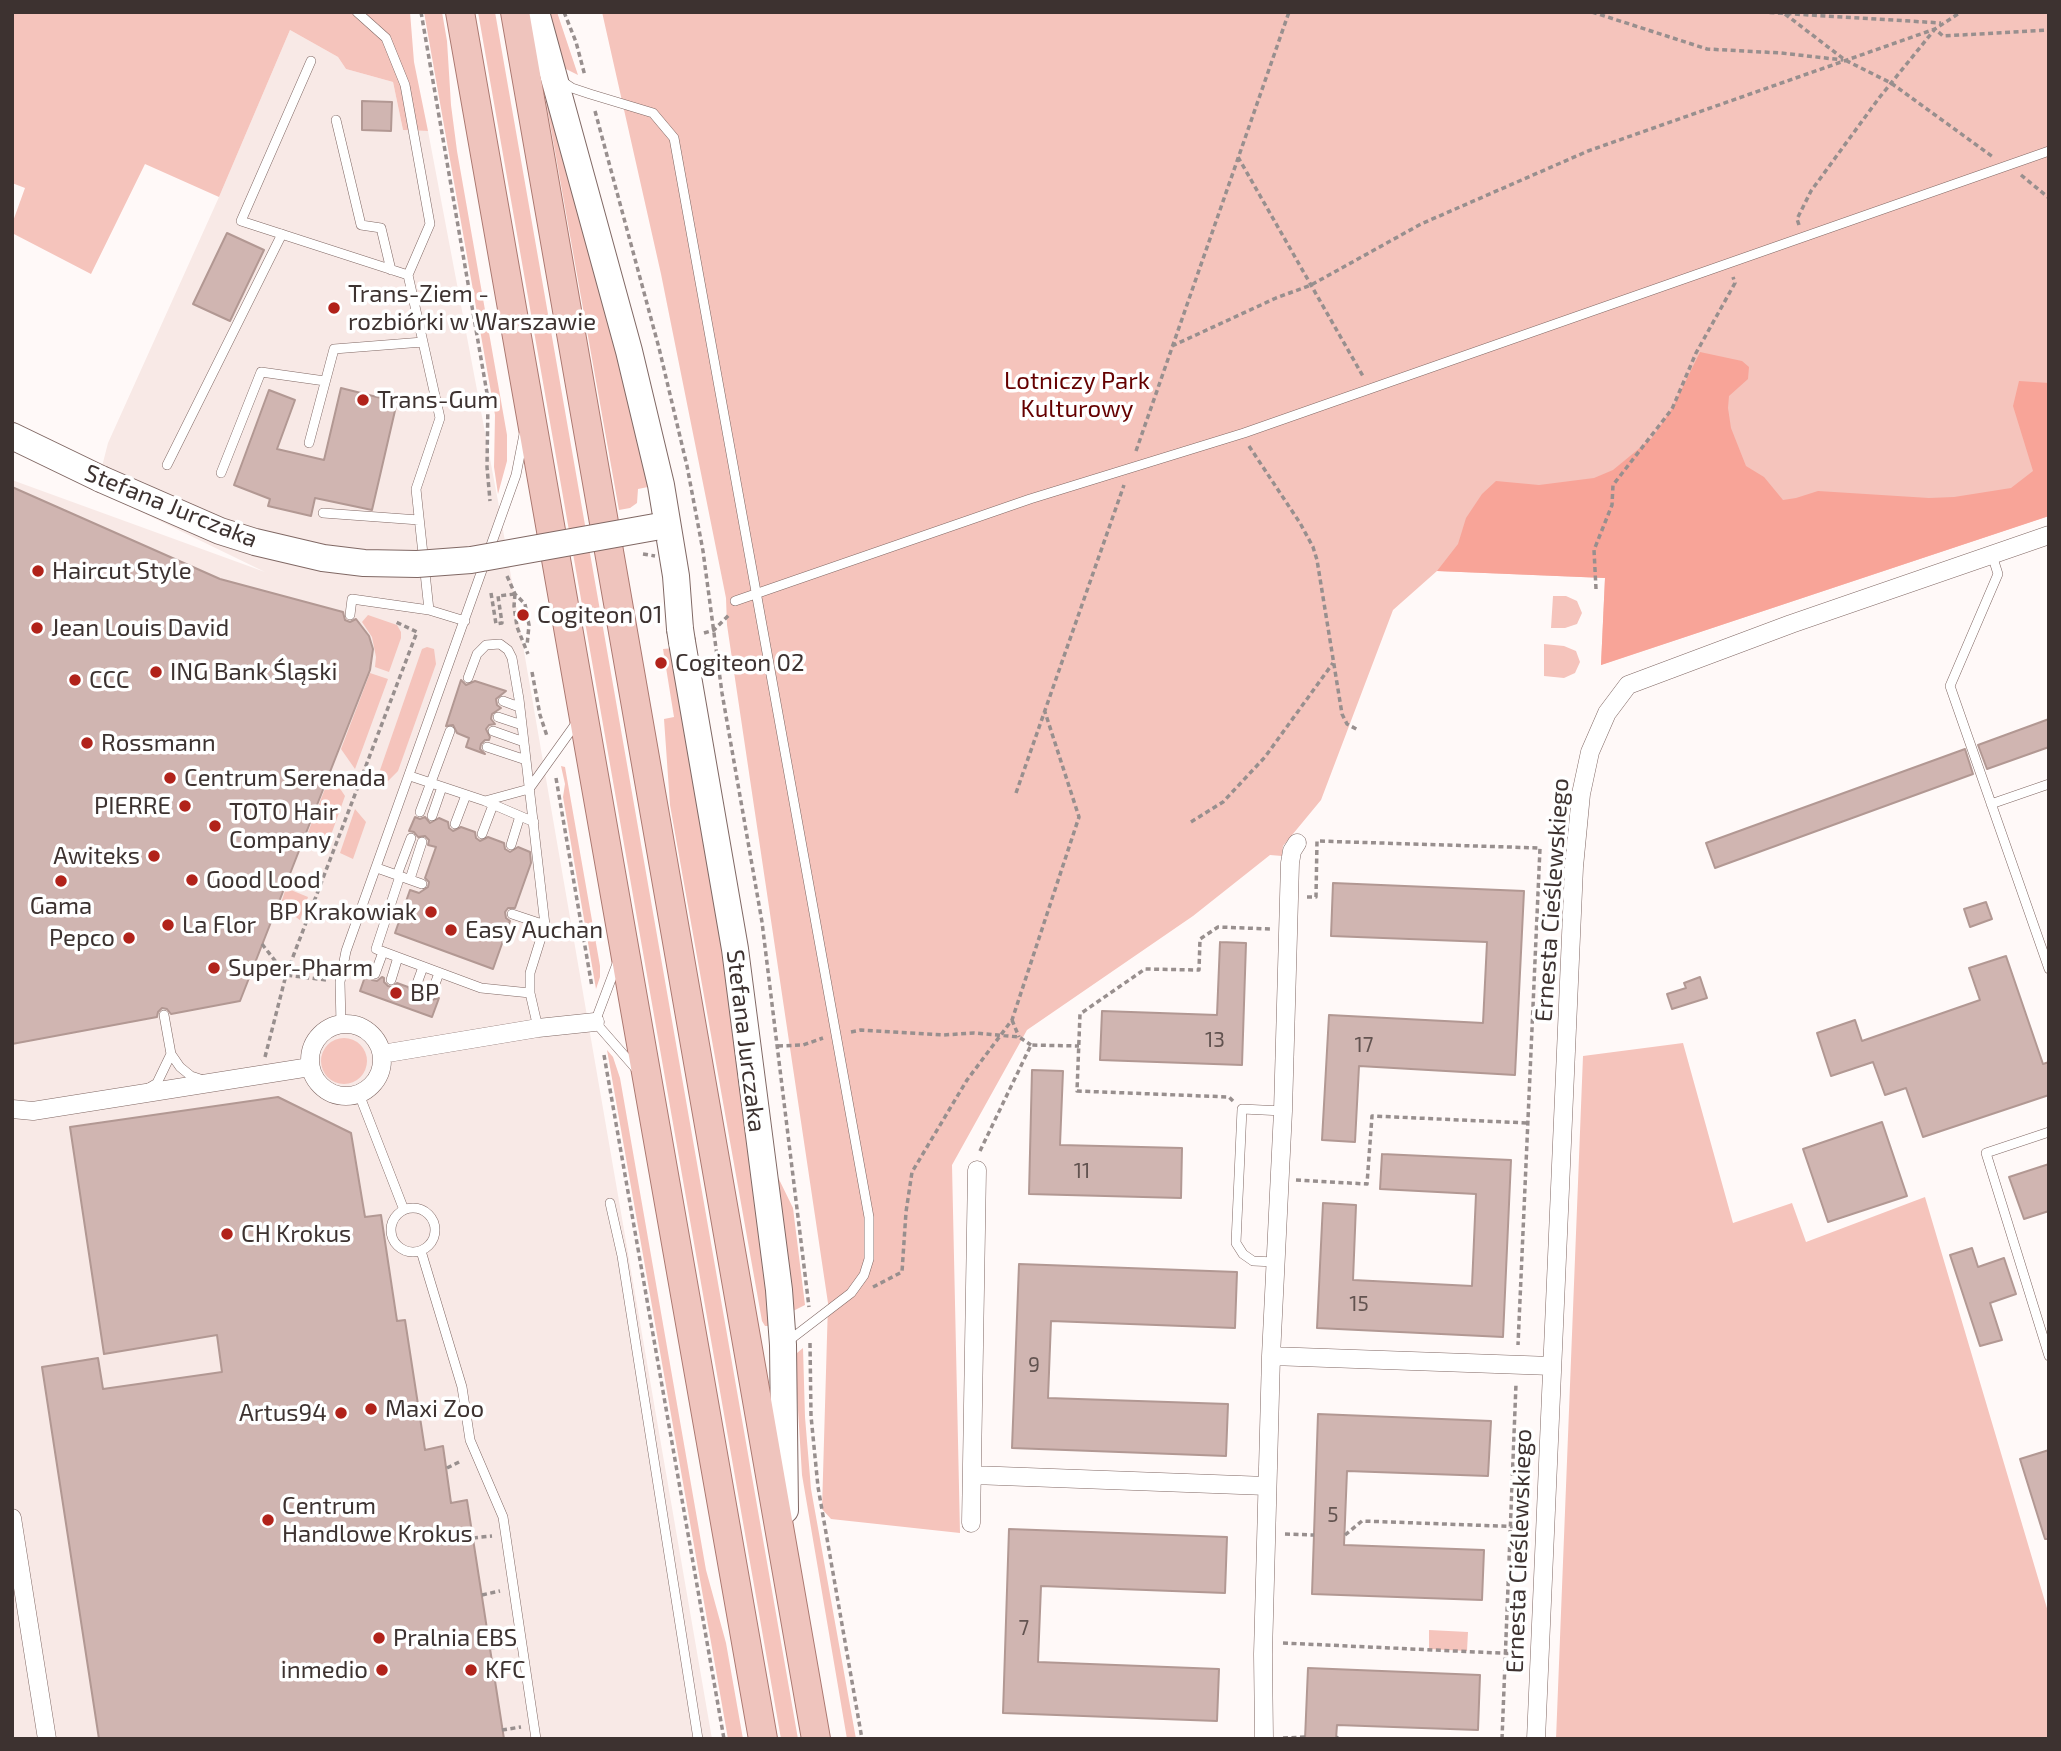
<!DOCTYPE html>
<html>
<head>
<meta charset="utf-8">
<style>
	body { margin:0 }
	#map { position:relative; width:2061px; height:1751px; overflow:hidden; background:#fff9f8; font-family:"Exo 2",sans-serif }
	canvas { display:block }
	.frame { position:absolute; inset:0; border:14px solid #3d3230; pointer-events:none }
</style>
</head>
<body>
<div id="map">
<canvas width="2061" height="1751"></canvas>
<div class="frame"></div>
</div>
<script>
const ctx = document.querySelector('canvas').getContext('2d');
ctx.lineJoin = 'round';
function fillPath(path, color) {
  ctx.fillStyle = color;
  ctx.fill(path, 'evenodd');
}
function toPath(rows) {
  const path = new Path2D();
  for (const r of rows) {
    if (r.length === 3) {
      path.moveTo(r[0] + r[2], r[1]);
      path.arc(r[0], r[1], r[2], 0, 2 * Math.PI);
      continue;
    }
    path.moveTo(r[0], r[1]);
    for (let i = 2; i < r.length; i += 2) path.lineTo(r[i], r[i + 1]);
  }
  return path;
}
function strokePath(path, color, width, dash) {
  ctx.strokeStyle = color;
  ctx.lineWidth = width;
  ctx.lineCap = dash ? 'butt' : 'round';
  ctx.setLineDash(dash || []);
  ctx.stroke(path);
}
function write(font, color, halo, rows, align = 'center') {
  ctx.font = font + ' "Exo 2",sans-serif';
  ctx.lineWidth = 7;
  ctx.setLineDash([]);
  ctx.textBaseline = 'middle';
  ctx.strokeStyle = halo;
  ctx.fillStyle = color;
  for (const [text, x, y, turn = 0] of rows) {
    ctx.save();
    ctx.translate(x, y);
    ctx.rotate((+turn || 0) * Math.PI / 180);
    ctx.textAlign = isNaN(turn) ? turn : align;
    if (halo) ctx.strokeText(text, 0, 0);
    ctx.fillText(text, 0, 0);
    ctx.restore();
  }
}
const built = toPath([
	[290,30,338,57,346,69,393,82,403,130,428,131,498,501,712,1739,12,1739,12,480,265,572,96,490,108,443,219,197]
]);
const green = toPath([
	[12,12,410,12,414,62,428,131,403,130,393,82,346,69,338,57,290,30,219,197,145,164,91,274,12,233,12,224,25,188,12,183],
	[424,12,442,12,447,41,451,105,457,151,507,435,507,461,498,494,494,467,495,415],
	[478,12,495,12,798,1739,781,1739],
	[546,12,557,12,578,75,564,68],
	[602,12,2049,12,2049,516,1601,665,1605,578,1437,571,1393,610,1321,800,1283,846,1282,856,1270,855,1193,916,1027,1030,952,1165,960,1533,831,1519,822,1509,828,1303,727,625,726,598,661,274],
	[548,98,625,368,648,487,638,489,637,503,630,508,619,510,546,101],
	[1553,596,1566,596,1577,601,1582,613,1577,624,1565,628,1551,628],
	[368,615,397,625,401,632,401,638,389,672,375,667,376,657,372,637,362,622],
	[1544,644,1564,646,1576,651,1580,662,1575,673,1564,678,1544,676],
	[427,647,434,649,436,664,398,771,388,781,381,781,379,773,422,649],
	[674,648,719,900,773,1318,769,1326,765,1326,762,1321,670,805,664,719,674,717,663,649],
	[370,673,388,679,355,769,341,749],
	[561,766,565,767,600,966,600,977,596,989,563,797,565,784],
	[328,781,339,787,345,796,326,849,305,840],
	[355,809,366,822,353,859,340,853],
	[286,888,308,897,300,920,280,906],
	[344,1061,23],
	[1683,1043,1733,1223,1792,1203,1806,1242,1925,1197,2049,1615,2049,1739,1556,1739,1583,1056],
	[607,1050,613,1057,620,1078,706,1570,726,1643,743,1739,728,1739],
	[772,1165,793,1208,805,1305,791,1312],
	[803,1348,805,1417,811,1489,856,1739,847,1739,802,1475,795,1361,797,1353],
	[1429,1630,1468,1632,1467,1651,1429,1649]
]);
const forest = toPath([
	[1700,352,1742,361,1749,367,1748,379,1729,396,1728,408,1731,428,1746,466,1764,477,1783,500,1796,498,1818,491,1929,498,1954,497,2011,488,2033,471,2013,406,2019,381,2049,383,2049,516,1601,665,1605,578,1437,571,1458,544,1466,518,1482,494,1496,481,1539,485,1594,478,1613,470,1652,438,1672,409]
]);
const building = toPath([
	[362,101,392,102,391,131,362,130,362,101],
	[227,233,264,250,230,321,193,304,227,233],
	[341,388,397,402,372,510,315,498,311,516,268,506,270,499,234,485,269,390,295,400,277,449,324,460,341,388],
	[12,487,220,579,343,612,345,620,350,622,356,619,369,636,373,649,370,670,240,1001,171,1014,167,1009,162,1008,158,1012,157,1017,12,1044,12,487],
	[461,680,466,685,475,681,506,691,496,699,497,705,501,708,492,714,491,719,495,724,489,725,486,729,490,737,489,740,485,740,481,744,480,749,485,754,466,747,469,738,457,733,453,725,446,726,461,680],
	[2049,719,2049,747,1987,769,1978,745,2049,719],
	[1965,749,1973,774,1715,868,1706,843,1965,749],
	[415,817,420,819,425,817,430,823,439,818,448,822,449,828,453,831,461,827,475,832,476,838,480,841,488,837,504,843,505,849,510,852,518,847,530,852,531,863,515,908,508,908,505,912,506,918,510,921,493,969,395,933,410,890,419,893,428,887,429,882,425,878,436,847,428,845,429,840,425,836,418,837,414,832,409,831,415,817],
	[1333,883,1524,891,1515,1075,1359,1066,1355,1142,1322,1140,1329,1015,1483,1023,1487,942,1331,936,1333,883],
	[1986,902,1992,919,1970,927,1964,909,1986,902],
	[1220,942,1246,943,1242,1065,1100,1060,1102,1011,1217,1015,1220,942],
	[2006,956,2043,1064,2049,1062,2049,1095,1923,1137,1906,1088,1885,1095,1873,1062,1831,1076,1817,1033,1855,1020,1862,1041,1980,1000,1969,968,2006,956],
	[367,971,372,980,377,981,382,977,384,978,384,982,388,986,393,987,397,983,408,987,412,995,417,996,421,992,424,993,428,1001,439,998,432,1017,360,991,367,971],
	[1700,977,1707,998,1672,1009,1667,994,1686,988,1684,983,1700,977],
	[1032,1070,1063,1071,1060,1145,1182,1148,1181,1198,1029,1194,1032,1070],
	[278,1097,351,1133,365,1217,381,1215,397,1321,405,1320,425,1450,443,1446,451,1503,467,1500,504,1739,99,1739,42,1367,98,1358,103,1389,222,1372,217,1335,104,1354,70,1127,278,1097],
	[1882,1122,1907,1196,1828,1222,1803,1149,1882,1122],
	[1382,1154,1511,1160,1503,1337,1317,1328,1323,1203,1356,1205,1353,1280,1472,1286,1476,1194,1380,1189,1382,1154],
	[2049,1164,2049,1211,2024,1219,2009,1177,2049,1164],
	[1972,1248,1978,1267,2004,1258,2016,1294,1990,1303,2002,1340,1980,1346,1950,1255,1972,1248],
	[1019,1264,1237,1272,1235,1328,1051,1321,1048,1398,1228,1404,1226,1456,1012,1448,1019,1264],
	[1318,1414,1491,1421,1488,1476,1347,1471,1344,1545,1484,1550,1482,1600,1312,1594,1318,1414],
	[2049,1450,2049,1539,2045,1539,2020,1459,2049,1450],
	[1009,1529,1227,1537,1225,1593,1041,1586,1038,1662,1219,1669,1217,1721,1003,1713,1009,1529],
	[1308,1668,1480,1675,1478,1730,1337,1725,1336,1739,1305,1739,1308,1668]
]);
const path = toPath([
	[421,12,488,399,487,467,490,501],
	[564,12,576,42,585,76],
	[1592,12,1707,49,1781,53,1843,60],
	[1761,12,1941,23],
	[1785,14,1845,60,1891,83,1993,157],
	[595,111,659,348,687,466,703,551,722,693,762,922,809,1307],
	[1238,157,1364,378],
	[2021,175,2049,198],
	[1799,225,1797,219,1811,191,1879,98,1935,29,1943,36,2049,30],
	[1172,346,1276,298,1311,285,1421,224,1588,151,1935,29,1961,12],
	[1249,446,1300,523,1313,547,1317,560,1342,714,1347,724,1358,730],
	[1136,451,1289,12],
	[507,576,515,594,525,604,529,625,527,646],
	[1596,589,1594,550,1612,505,1613,485,1672,409,1696,353,1735,283,1733,277],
	[491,593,496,624,502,623,498,596,515,594],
	[515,594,514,606,517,627,528,654],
	[704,633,714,630,730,614],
	[532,672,540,715,547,736],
	[556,778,592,987],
	[1016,793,1124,485],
	[1191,822,1223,802,1265,757,1333,663],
	[1307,897,1316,897,1317,841,1540,848,1518,1345],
	[262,944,286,975,265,1057],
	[326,980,286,975,417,632,396,622],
	[1012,1020,1019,1037],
	[851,1032,861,1030,943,1035,974,1033,1019,1037,1031,1045],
	[778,1046,803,1045,823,1038],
	[604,1055,724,1739],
	[1233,1101,1229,1097,1077,1091,1080,1014,1145,969,1199,970,1200,939,1218,927,1270,929],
	[980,1151,1031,1045,1079,1046],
	[1296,1180,1367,1184,1372,1116,1528,1123],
	[873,1287,902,1272,906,1212,912,1172,967,1080,1012,1020,1079,817,1045,712],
	[810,1343,811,1416,818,1487,862,1739],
	[447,1468,461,1461],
	[1285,1534,1314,1535],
	[1345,1535,1362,1521,1527,1527],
	[473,1538,492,1536],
	[482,1595,500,1591],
	[1283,1643,1520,1654],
	[490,1648,509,1646],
	[502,1730,521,1727],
	[1336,1737,1339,1739],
	[1283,1738,1306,1737],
	[1502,1739,1516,1384]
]);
const lane = toPath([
	[357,12,386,38,405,85,430,224,408,275],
	[311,61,241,221,408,275,440,418,416,489,429,610],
	[560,80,572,88,590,94,653,113,674,138,869,1217,869,1259,864,1275,851,1293,787,1342],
	[336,120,361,225,381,228,391,270],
	[309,443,334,349,423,342],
	[167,465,282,234],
	[221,473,261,372,325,381],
	[323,513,419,520],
	[1992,555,1998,574,1950,686,2049,969],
	[735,601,1030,499,1244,433,2049,151],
	[350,615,352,599,429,610,465,621],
	[468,678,477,654,486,645,500,644,508,650,512,658,519,699,545,925,530,973,530,993,538,1028],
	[503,701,519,707],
	[498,717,522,725],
	[493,731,524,742],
	[487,747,526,760],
	[410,776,485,801,534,822],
	[485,801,529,789,577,722],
	[1991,804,2049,784],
	[420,812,450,731],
	[432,816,442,787],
	[455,824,466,795],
	[482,834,493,805],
	[511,845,520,816],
	[377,868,422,884],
	[397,875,411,838],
	[400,876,376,949,481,988,530,993],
	[410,879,422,842],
	[512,914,545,925],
	[618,961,595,1022,637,1070],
	[375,974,383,952],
	[391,980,398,957],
	[415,989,423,967],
	[431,995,439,973],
	[164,1015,171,1054,180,1067,191,1076,203,1080],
	[341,1024,340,982,346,951,516,475,524,434],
	[147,1089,157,1083,171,1054],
	[359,1094,404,1210],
	[2049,1132,1986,1153,2049,1356],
	[610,1203,622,1256,698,1739],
	[413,1230,22],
	[421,1251,462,1387,470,1440,503,1517,536,1739],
	[1275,1262,1253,1261,1243,1254,1236,1243,1242,1109,1283,1111]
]);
const street = toPath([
	[346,1060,36],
	[382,1054,538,1028,595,1022],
	[12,1109,33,1111,310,1067],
	[1271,1356,1552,1366],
	[973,1475,1267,1486],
	[12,1518,47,1739],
	[971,1523,977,1170],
	[1264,1739,1263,1654,1271,1356,1283,1111,1290,863,1292,851,1297,843],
	[1536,1739,1574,867,1581,794,1590,752,1607,713,1628,685,1791,624,2049,535]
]);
const secondary = toPath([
	[536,12,629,351,661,485,676,576,680,629],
	[12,436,101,479],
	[682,642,735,949,779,1290,783,1345,785,1510]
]);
const primary = toPath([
	[460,12,763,1739],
	[515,12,816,1739]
]);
const pathBridge = toPath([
	[643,554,655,556]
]);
const secondaryBridge = toPath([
	[101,479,220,531,255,542,323,558,364,563,417,564,471,560,655,527],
	[680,629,682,642]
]);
const markers = [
	[334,308,7,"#b1221a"],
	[363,400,7,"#b1221a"],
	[38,571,7,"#b1221a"],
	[523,615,7,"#b1221a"],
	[37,628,7,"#b1221a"],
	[661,663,7,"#b1221a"],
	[156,672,7,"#b1221a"],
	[75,680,7,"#b1221a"],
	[87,743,7,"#b1221a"],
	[170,778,7,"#b1221a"],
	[185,806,7,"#b1221a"],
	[215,826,7,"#b1221a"],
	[154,856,7,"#b1221a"],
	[192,880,7,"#b1221a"],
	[61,881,7,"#b1221a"],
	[431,912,7,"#b1221a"],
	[168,925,7,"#b1221a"],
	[451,930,7,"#b1221a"],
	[129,938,7,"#b1221a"],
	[214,968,7,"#b1221a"],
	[396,993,7,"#b1221a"],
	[227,1234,7,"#b1221a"],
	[371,1409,7,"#b1221a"],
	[341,1413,7,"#b1221a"],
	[268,1520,7,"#b1221a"],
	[379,1638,7,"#b1221a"],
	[382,1670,7,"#b1221a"],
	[471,1670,7,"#b1221a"]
];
const numberNames = [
	["13",1215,1040],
	["17",1364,1045],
	["11",1082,1171],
	["15",1359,1304],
	["9",1034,1365],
	["5",1333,1515],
	["7",1024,1628]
];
const poiNames = [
	["Trans-Ziem -",348,294],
	["rozbiórki w Warszawie",348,322],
	["Trans-Gum",377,400],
	["Haircut Style",52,571],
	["Cogiteon 01",537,615],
	["Jean Louis David",51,628],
	["Cogiteon 02",675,663],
	["ING Bank Śląski",170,672],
	["CCC",89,680],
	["Rossmann",101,743],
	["Centrum Serenada",184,778],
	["PIERRE",171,806,"right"],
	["TOTO Hair",229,812],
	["Company",229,840],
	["Awiteks",140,856,"right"],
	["Good Lood",206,880],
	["Gama",61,906,"center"],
	["BP Krakowiak",417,912,"right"],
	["La Flor",182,925],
	["Easy Auchan",465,930],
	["Pepco",115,938,"right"],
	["Super-Pharm",228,968],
	["BP",410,993],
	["CH Krokus",241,1234],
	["Maxi Zoo",385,1409],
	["Artus94",327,1413,"right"],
	["Centrum",282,1506],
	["Handlowe Krokus",282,1534],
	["Pralnia EBS",393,1638],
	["inmedio",368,1670,"right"],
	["KFC",485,1670]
];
const parkNames = [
	["Lotniczy Park",1077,381],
	["Kulturowy",1077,409]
];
const streetNames = [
	["Stefana Jurczaka",171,506,22],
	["Ernesta Cieślewskiego",1552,900,-86],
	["Stefana Jurczaka",746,1041,83],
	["Ernesta Cieślewskiego",1519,1551,-88]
];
fillPath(built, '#f8e9e6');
fillPath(green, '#f5c4bc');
fillPath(forest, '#f8a498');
fillPath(building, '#d0b5b1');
strokePath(building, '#b29893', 2);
strokePath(lane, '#806864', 10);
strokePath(street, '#806864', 19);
strokePath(secondary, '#806864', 28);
strokePath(primary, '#aa776f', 30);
strokePath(path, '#988f8e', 3.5, [5, 3.5]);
strokePath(lane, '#fff', 9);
strokePath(street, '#fff', 18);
strokePath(secondary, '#fff', 26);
strokePath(primary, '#efc4bd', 28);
strokePath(secondaryBridge, '#806864', 28, []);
strokePath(pathBridge, '#988f8e', 3.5, [5, 3.5]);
strokePath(secondaryBridge, '#fff', 26);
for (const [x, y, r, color] of markers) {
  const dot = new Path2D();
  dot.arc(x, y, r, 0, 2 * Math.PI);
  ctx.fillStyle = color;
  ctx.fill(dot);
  strokePath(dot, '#fff', 2.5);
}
write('21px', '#625350', null, numberNames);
write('24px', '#3d3230', '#fff', poiNames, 'left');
write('24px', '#650000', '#fff', parkNames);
write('24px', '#3d3230', '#fff', streetNames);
</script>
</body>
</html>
